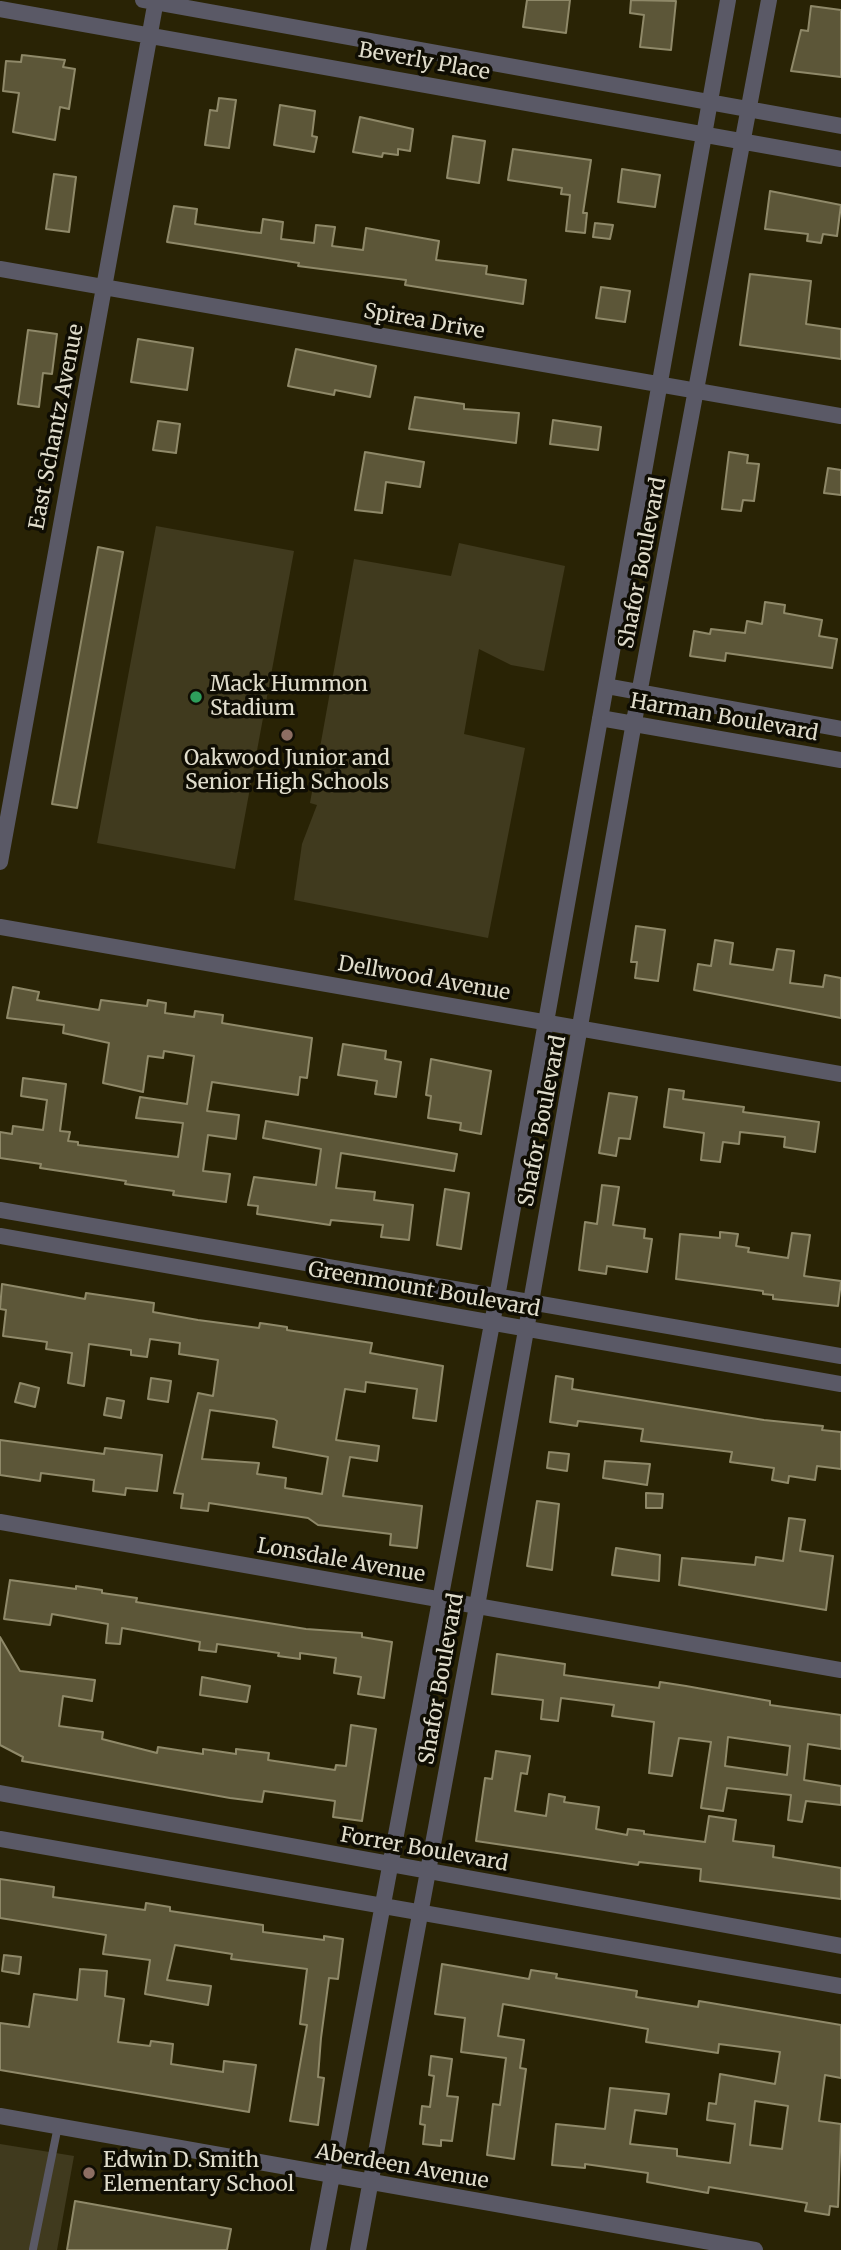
<!DOCTYPE html>
<html>
<head>
<meta charset="utf-8">
<style>
	body { margin:0 }
	canvas { display:block; background:#292305 }
</style>
</head>
<body>
<canvas width="841" height="2250"></canvas>
<script>
const ctx = document.querySelector('canvas').getContext('2d');
ctx.lineJoin = 'round';
function fillPath(path, color) {
  ctx.fillStyle = color;
  ctx.fill(path, 'evenodd');
}
function toPath(rows) {
  const path = new Path2D();
  for (const r of rows) {
    path.moveTo(r[0], r[1]);
    for (let i = 2; i < r.length; i += 2) path.lineTo(r[i], r[i + 1]);
  }
  return path;
}
function strokePath(path, color, width, dash) {
  ctx.strokeStyle = color;
  ctx.lineWidth = width;
  ctx.lineCap = dash ? 'butt' : 'round';
  ctx.setLineDash(dash || []);
  ctx.stroke(path);
}
function write(font, color, halo, rows, align = 'center') {
  ctx.font = font + ' Merriweather,serif';
  ctx.lineWidth = 7;
  ctx.setLineDash([]);
  ctx.textBaseline = 'middle';
  ctx.strokeStyle = halo;
  ctx.fillStyle = color;
  for (const [text, x, y, turn = 0] of rows) {
    ctx.save();
    ctx.translate(x, y);
    ctx.rotate((+turn || 0) * Math.PI / 180);
    ctx.textAlign = isNaN(turn) ? turn : align;
    if (halo) ctx.strokeText(text, 0, 0);
    ctx.fillText(text, 0, 0);
    ctx.restore();
  }
}
const green = toPath([
	[156,526,294,551,235,869,97,843],
	[459,543,565,566,544,671,511,665,479,649,464,734,525,748,488,938,294,900,302,844,317,805,310,803,354,559,451,576],
	[0,2144,74,2156,57,2250,0,2250]
]);
const building = toPath([
	[527,0,570,0,566,33,523,27,527,0],
	[631,0,676,1,671,50,640,47,644,15,630,13,631,0],
	[811,6,841,10,841,77,791,71,801,30,808,31,811,6],
	[22,55,65,60,63,67,75,69,69,109,60,107,55,140,13,132,19,93,3,91,6,61,21,62,22,55],
	[219,98,236,100,229,148,205,145,210,110,217,111,219,98],
	[280,105,315,111,312,136,317,137,314,152,274,145,280,105],
	[360,117,413,129,410,151,398,149,398,155,383,153,382,157,353,152,360,117],
	[453,136,485,141,479,183,447,178,453,136],
	[513,149,591,160,583,213,587,213,585,233,566,231,570,195,561,194,562,188,508,180,513,149],
	[622,169,660,175,655,207,618,202,622,169],
	[54,174,76,177,69,232,46,229,54,174],
	[770,191,841,205,837,236,823,234,821,243,807,241,808,234,765,229,770,191],
	[174,206,197,209,195,224,250,232,261,233,263,219,283,222,281,239,314,243,316,225,335,227,332,246,363,250,366,228,439,241,436,260,487,266,486,274,526,280,523,304,405,285,406,280,298,266,299,263,167,242,174,206],
	[595,223,613,225,610,239,593,237,595,223],
	[750,274,811,281,806,324,841,329,841,359,740,345,750,274],
	[601,287,630,291,625,322,596,318,601,287],
	[28,330,57,334,52,374,43,373,39,407,18,404,28,330],
	[138,339,193,348,187,390,131,382,138,339],
	[296,349,376,366,370,397,335,390,334,395,288,386,296,349],
	[415,397,464,404,464,409,519,413,516,443,409,429,415,397],
	[553,420,601,427,598,450,550,444,553,420],
	[158,421,180,424,176,453,153,450,158,421],
	[365,452,424,462,420,487,386,482,382,513,355,510,365,452],
	[729,452,748,455,747,463,759,464,754,501,743,500,741,511,722,509,729,452],
	[828,468,841,470,841,495,824,493,828,468],
	[98,547,123,552,77,808,52,804,98,547],
	[765,602,785,605,784,613,822,620,819,636,837,639,832,668,726,653,725,661,690,656,694,631,710,634,711,629,745,633,747,621,762,624,765,602],
	[636,926,665,930,658,981,635,978,637,962,631,962,636,926],
	[715,940,733,943,730,964,773,970,777,949,794,951,790,983,823,987,825,975,841,978,841,1018,694,990,698,964,711,966,715,940],
	[13,987,39,992,37,1000,99,1010,101,1000,147,1006,148,1000,166,1003,165,1013,194,1017,195,1011,223,1015,222,1023,312,1038,307,1078,300,1077,298,1095,212,1082,207,1111,239,1115,236,1139,208,1135,203,1171,230,1174,226,1202,173,1195,174,1191,125,1184,126,1181,40,1168,41,1164,0,1158,0,1132,12,1134,13,1126,43,1130,47,1100,21,1096,23,1078,66,1084,60,1131,70,1132,68,1141,78,1142,78,1145,178,1157,183,1123,136,1118,140,1097,187,1104,194,1056,164,1051,163,1058,148,1056,143,1092,103,1083,109,1043,63,1033,64,1025,7,1018,13,987],
	[343,1044,386,1051,385,1059,401,1062,396,1097,375,1094,377,1081,338,1075,343,1044],
	[431,1059,491,1071,481,1134,460,1130,461,1123,428,1118,431,1096,426,1095,431,1059],
	[669,1089,684,1091,683,1099,744,1107,743,1112,819,1122,815,1152,784,1147,785,1137,740,1132,739,1144,723,1142,720,1162,701,1160,704,1133,664,1127,669,1089],
	[609,1093,637,1097,630,1139,619,1138,616,1156,599,1153,609,1093],
	[266,1121,457,1154,454,1171,341,1153,336,1188,375,1192,374,1200,413,1205,409,1240,381,1237,383,1225,331,1220,330,1225,257,1214,258,1206,248,1205,254,1177,316,1185,321,1149,263,1138,266,1121],
	[602,1185,619,1187,613,1225,645,1229,644,1238,652,1239,647,1272,607,1266,606,1274,579,1270,585,1222,597,1224,602,1185],
	[445,1189,469,1193,461,1249,437,1245,445,1189],
	[720,1232,738,1234,736,1246,749,1248,748,1252,788,1258,792,1233,810,1235,804,1276,841,1281,838,1306,773,1299,773,1295,763,1294,763,1291,676,1279,680,1234,720,1238,720,1232],
	[2,1284,85,1299,86,1293,154,1303,153,1312,198,1320,259,1328,260,1323,287,1327,287,1330,372,1343,370,1353,443,1366,436,1421,413,1418,417,1389,366,1382,365,1392,345,1389,336,1440,379,1446,377,1461,350,1457,343,1496,422,1506,417,1548,390,1545,391,1534,318,1525,308,1518,209,1503,208,1511,181,1508,183,1494,174,1493,198,1393,213,1396,218,1360,179,1354,180,1343,150,1339,147,1357,131,1355,131,1350,89,1344,84,1386,68,1383,72,1353,46,1349,47,1342,3,1336,6,1310,0,1309,2,1284],
	[210,1410,274,1419,277,1421,273,1447,328,1457,322,1494,285,1488,286,1478,257,1474,259,1463,202,1459,210,1410],
	[556,1376,573,1379,572,1389,764,1420,823,1426,822,1430,841,1432,841,1469,817,1466,815,1480,789,1476,788,1483,772,1480,774,1468,730,1462,732,1452,641,1441,643,1429,578,1421,577,1426,550,1422,556,1376],
	[151,1378,171,1381,168,1402,148,1399,151,1378],
	[20,1383,39,1388,35,1407,15,1402,20,1383],
	[107,1398,124,1401,121,1418,104,1415,107,1398],
	[0,1440,104,1454,105,1448,162,1455,157,1491,126,1488,125,1495,93,1491,94,1480,41,1473,40,1481,0,1475,0,1440],
	[549,1452,569,1454,567,1471,547,1468,549,1452],
	[605,1461,650,1464,647,1485,603,1478,605,1461],
	[646,1493,663,1494,662,1508,646,1508,646,1493],
	[537,1501,559,1504,552,1570,527,1566,537,1501],
	[789,1518,805,1520,800,1551,833,1556,826,1610,679,1585,682,1558,755,1565,756,1557,783,1561,789,1518],
	[616,1548,660,1555,659,1581,612,1575,616,1548],
	[10,1580,76,1589,76,1586,102,1590,102,1593,137,1598,136,1602,306,1629,362,1633,362,1637,392,1642,384,1698,358,1694,361,1677,334,1673,336,1658,300,1653,300,1659,278,1656,279,1653,217,1644,216,1652,199,1650,200,1642,122,1628,120,1644,106,1643,108,1624,52,1614,50,1625,4,1619,10,1580],
	[0,1637,20,1671,95,1680,92,1701,63,1696,59,1726,103,1732,102,1739,157,1753,158,1747,203,1754,203,1749,236,1754,236,1749,269,1753,268,1760,335,1770,336,1765,346,1766,351,1725,376,1729,362,1821,333,1817,335,1801,264,1791,262,1802,230,1798,22,1761,23,1757,0,1745,0,1637],
	[497,1654,565,1664,564,1675,659,1688,660,1682,686,1686,770,1701,770,1705,841,1715,841,1749,808,1744,804,1780,841,1786,841,1805,806,1801,802,1822,788,1820,791,1795,727,1788,723,1811,701,1808,711,1742,679,1738,672,1776,649,1773,654,1722,612,1716,614,1705,561,1698,558,1721,541,1719,543,1700,492,1694,497,1654],
	[728,1737,790,1746,787,1775,725,1766,728,1737],
	[202,1677,250,1686,247,1702,200,1695,202,1677],
	[496,1751,530,1756,527,1774,521,1773,515,1811,546,1816,549,1794,565,1797,564,1802,599,1807,596,1829,627,1835,628,1829,644,1831,644,1834,705,1842,709,1816,736,1820,733,1841,774,1846,773,1857,841,1868,841,1899,700,1881,701,1869,639,1862,638,1865,476,1841,485,1778,492,1779,496,1751],
	[0,1879,54,1887,53,1897,145,1910,146,1903,170,1907,170,1911,263,1925,263,1932,324,1940,324,1936,343,1939,338,1979,329,1978,321,2038,318,2077,324,2078,318,2125,290,2121,307,2025,300,2024,307,1969,231,1959,232,1954,175,1945,167,1980,211,1986,208,2005,145,1994,150,1960,103,1954,106,1935,0,1918,0,1879],
	[4,1955,21,1957,19,1974,2,1971,4,1955],
	[442,1964,529,1979,531,1970,557,1974,556,1978,637,1991,636,1997,698,2007,699,2001,841,2025,841,2078,825,2075,819,2121,841,2124,838,2207,830,2206,829,2215,805,2211,807,2203,709,2187,708,2193,647,2182,648,2173,585,2164,585,2168,552,2165,556,2124,605,2129,610,2088,669,2094,666,2114,635,2110,630,2144,677,2149,677,2156,730,2163,735,2124,707,2120,709,2103,716,2104,720,2074,775,2084,780,2052,719,2044,718,2053,646,2042,648,2029,503,2004,498,2036,524,2040,520,2068,526,2069,514,2159,487,2155,493,2104,500,2105,506,2058,461,2052,465,2018,435,2014,442,1964],
	[755,2101,788,2106,782,2149,750,2145,755,2101],
	[80,1969,107,1971,105,1996,124,1999,118,2042,150,2046,151,2041,173,2044,171,2064,223,2072,224,2061,256,2065,249,2112,0,2070,0,2023,29,2027,34,1994,77,2000,80,1969],
	[431,2056,452,2059,447,2096,458,2097,452,2141,441,2140,441,2146,423,2144,425,2125,420,2124,422,2106,430,2107,434,2076,429,2075,431,2056],
	[75,2201,231,2229,227,2250,67,2250,75,2201]
]);
const lane = toPath([
	[33,2249,58,2126]
]);
const street = toPath([
	[143,0,841,126],
	[0,9,841,159],
	[0,269,841,416],
	[606,686,841,729],
	[600,718,841,760],
	[0,862,156,0],
	[0,927,841,1074],
	[0,1210,841,1356],
	[0,1236,841,1384],
	[0,1522,841,1670],
	[0,1793,841,1946],
	[0,1839,841,1986],
	[0,2116,755,2250],
	[318,2250,497,1297,728,0],
	[358,2250,477,1606,639,694,769,0]
]);
const markers = [
	[196,697,7,"#2e9e5b"],
	[287,735,7,"#8d6e63"],
	[89,2173,7,"#8d6e63"]
];
const streetNames = [
	["Beverly Place",424,62,10],
	["Spirea Drive",424,322,10],
	["East Schantz Avenue",57,427,-79],
	["Shafor Boulevard",643,563,-79],
	["Harman Boulevard",724,718,10],
	["Dellwood Avenue",424,979,10],
	["Shafor Boulevard",543,1121,-79],
	["Greenmount Boulevard",424,1290,10],
	["Lonsdale Avenue",341,1561,10],
	["Shafor Boulevard",442,1679,-80],
	["Forrer Boulevard",424,1850,10],
	["Aberdeen Avenue",402,2167,10]
];
const poiNames = [
	["Mack Hummon",210,685],
	["Stadium",210,709],
	["Oakwood Junior and",287,759,"center"],
	["Senior High Schools",287,783,"center"],
	["Edwin D. Smith",103,2161],
	["Elementary School",103,2185]
];
fillPath(green, '#403a1e');
fillPath(building, '#5c5638');
strokePath(building, '#8f8969', 2);
strokePath(lane, '#5a5966', 8);
strokePath(street, '#5a5966', 16);
for (const [x, y, r, color] of markers) {
  const dot = new Path2D();
  dot.arc(x, y, r, 0, 2 * Math.PI);
  ctx.fillStyle = color;
  ctx.fill(dot);
  strokePath(dot, '#0f0d03', 2.5);
}
write('21px', '#e0ddcc', '#0f0d03', streetNames);
write('21px', '#e0ddcc', '#0f0d03', poiNames, 'left');
</script>
</body>
</html>
